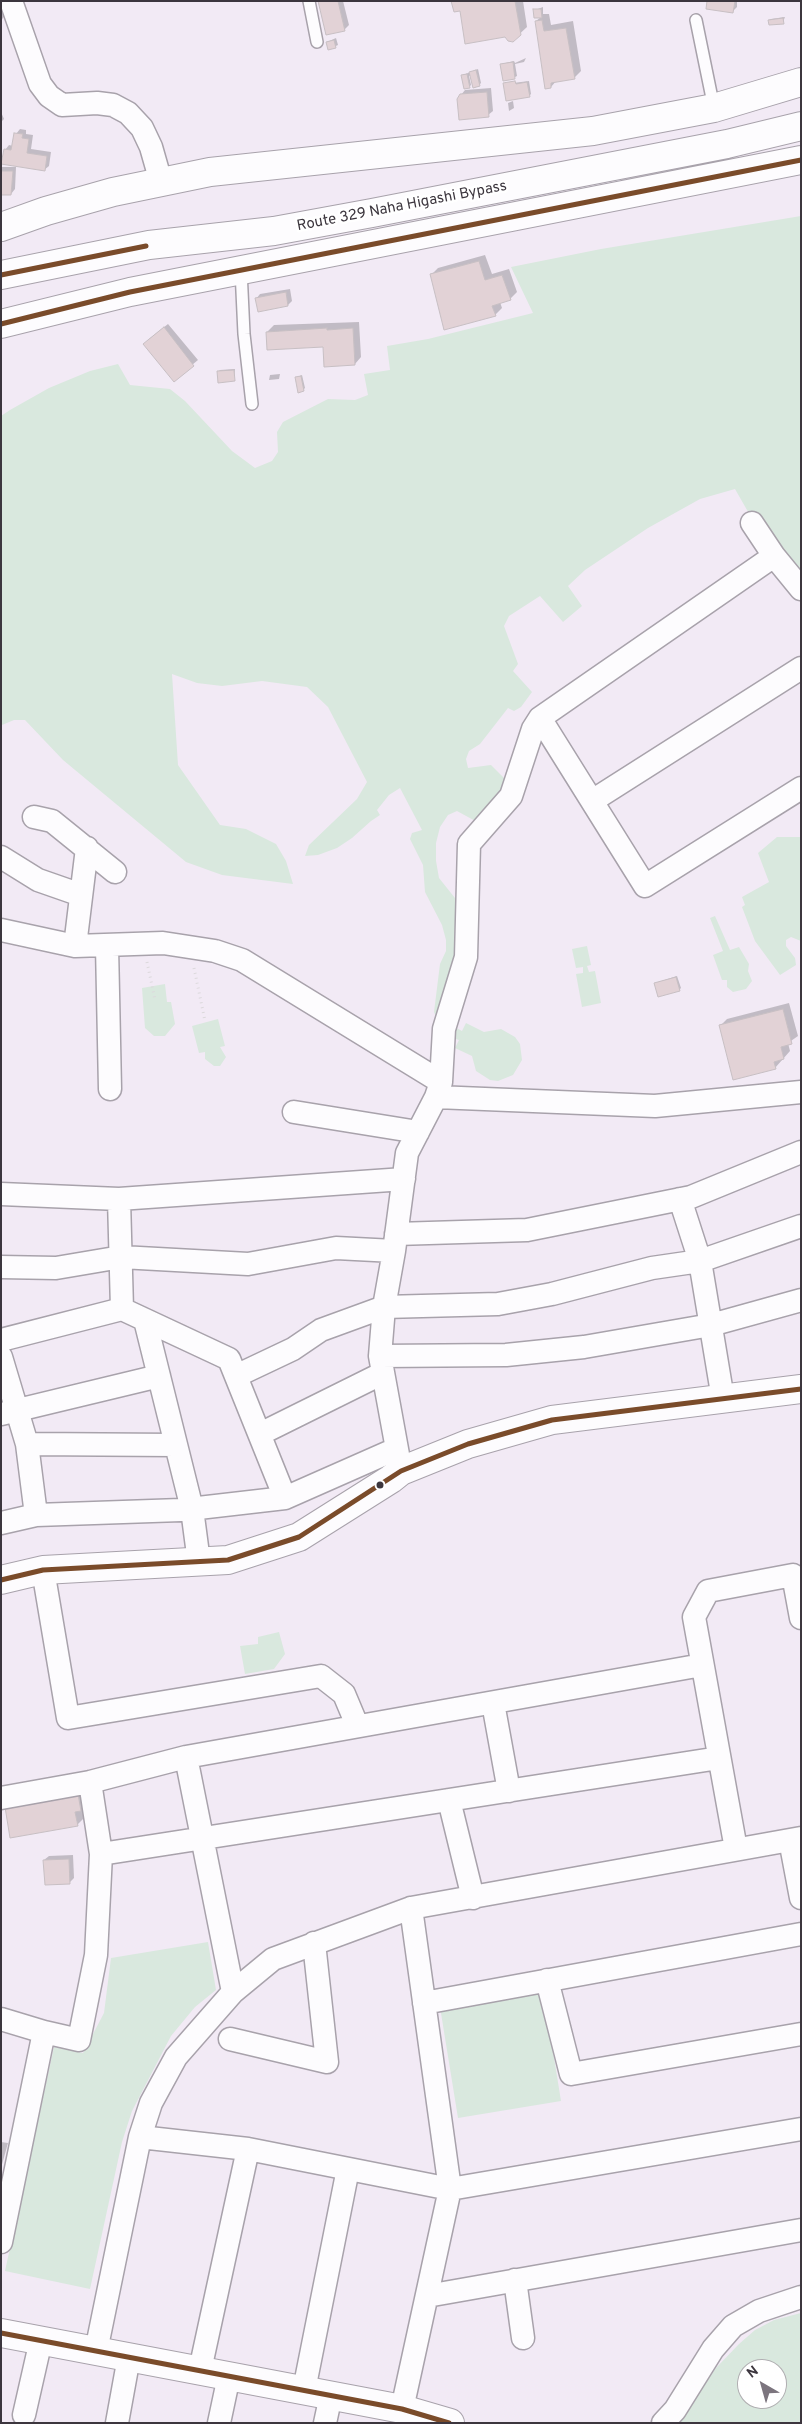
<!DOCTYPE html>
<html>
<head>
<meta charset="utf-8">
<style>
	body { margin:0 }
	#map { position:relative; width:802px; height:2424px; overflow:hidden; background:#f2eaf5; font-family:Overpass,sans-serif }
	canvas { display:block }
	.frame { position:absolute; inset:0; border:2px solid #3c363e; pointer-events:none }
	.north { position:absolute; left:737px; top:2359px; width:50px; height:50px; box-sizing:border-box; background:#fff; border:1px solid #b1afb2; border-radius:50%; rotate:322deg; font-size:14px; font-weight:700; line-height:20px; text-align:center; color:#3c363e }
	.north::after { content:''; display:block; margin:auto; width:18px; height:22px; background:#7c757e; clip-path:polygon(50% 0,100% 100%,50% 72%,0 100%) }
</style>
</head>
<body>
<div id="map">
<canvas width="802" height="2424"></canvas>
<div class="frame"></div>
<div class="north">N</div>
</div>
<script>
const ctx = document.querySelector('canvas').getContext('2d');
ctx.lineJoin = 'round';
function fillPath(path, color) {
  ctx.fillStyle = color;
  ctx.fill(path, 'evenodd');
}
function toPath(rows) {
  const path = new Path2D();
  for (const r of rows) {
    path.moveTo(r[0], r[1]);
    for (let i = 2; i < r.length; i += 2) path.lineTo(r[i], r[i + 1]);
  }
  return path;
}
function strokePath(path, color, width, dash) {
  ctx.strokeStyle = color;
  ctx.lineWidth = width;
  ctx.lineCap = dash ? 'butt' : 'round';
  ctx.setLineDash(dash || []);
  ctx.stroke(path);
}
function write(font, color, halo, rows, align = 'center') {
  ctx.font = font + ' Overpass,sans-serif';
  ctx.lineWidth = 5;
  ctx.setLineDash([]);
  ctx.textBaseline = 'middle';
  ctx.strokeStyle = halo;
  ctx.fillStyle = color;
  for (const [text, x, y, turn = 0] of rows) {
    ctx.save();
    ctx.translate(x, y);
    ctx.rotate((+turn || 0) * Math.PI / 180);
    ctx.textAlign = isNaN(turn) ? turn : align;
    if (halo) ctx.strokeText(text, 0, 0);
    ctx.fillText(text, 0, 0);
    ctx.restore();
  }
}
const green = toPath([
	[801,216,801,575,747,510,735,489,700,499,648,528,585,570,568,586,582,606,563,622,540,596,509,616,504,626,518,664,513,671,532,692,521,707,514,711,508,708,480,744,469,751,466,759,468,768,491,765,508,782,479,823,457,811,448,815,440,827,436,843,436,861,439,878,459,903,457,953,439,1023,434,1012,440,964,446,951,446,940,442,925,425,892,423,865,410,839,412,833,422,830,400,788,389,795,377,810,380,815,371,821,352,838,337,848,318,855,305,856,309,845,357,799,367,782,328,707,307,687,262,681,222,686,197,683,172,674,178,765,220,825,246,829,276,844,286,861,293,884,222,875,186,862,63,760,25,720,14,720,2,725,1,730,1,416,10,410,49,388,90,371,118,364,130,385,170,389,185,401,232,451,255,468,272,461,278,452,277,432,283,422,328,399,355,400,368,395,364,374,390,370,387,346,428,339,533,313,511,267,601,249],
	[777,837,801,837,801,941,791,937,786,940,786,946,795,958,796,965,780,975,755,941,742,907,745,905,742,897,769,882,758,853],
	[715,916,730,950,739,947,749,964,748,971,752,981,746,989,733,992,727,987,727,980,722,980,713,955,723,951,710,918],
	[587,946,591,965,587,966,589,972,595,971,601,1003,582,1007,576,974,583,973,583,967,576,968,572,949],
	[165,984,167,1002,171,1002,175,1024,165,1036,154,1036,145,1028,142,988],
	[218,1019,225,1046,220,1047,226,1057,220,1066,214,1066,205,1059,205,1052,199,1053,192,1026],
	[466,1023,484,1032,501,1029,515,1037,520,1044,522,1060,513,1075,498,1081,490,1080,476,1071,472,1056,455,1048,459,1040,449,1037,451,1025,462,1031],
	[279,1632,285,1654,274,1669,245,1674,240,1646,258,1644,258,1637],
	[208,1942,216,1990,195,2007,171,2036,132,2111,122,2142,90,2289,5,2271,54,2047,83,2053,104,2013,111,1958],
	[543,1989,561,2101,458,2118,440,2007],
	[801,2313,801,2423,679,2423,715,2369,739,2344,755,2330,774,2320],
	[747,2369,777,2369,777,2399,747,2399]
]);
const shadow = toPath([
	[1,1,10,7,1,21],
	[319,1,343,1,349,25,344,30],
	[453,1,523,1,527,27,513,40,461,9],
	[708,1,737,1,737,7,733,11],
	[543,7,543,14,549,14,551,25,573,21,581,71,574,78,557,80,551,87,536,21,541,17,535,10],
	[785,17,783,22,769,20,771,19],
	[336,38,338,45,329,49,327,42],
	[526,58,524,62,515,64,517,76,515,77,501,64,514,61,515,63],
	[478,69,481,83,479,85,471,75,469,76,471,85,469,87,463,75],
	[529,81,531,94,529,96,505,84],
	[491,88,493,111,488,115,461,95,465,90],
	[513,101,514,108,509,111,508,103],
	[1,112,4,119,1,122],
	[20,129,26,130,26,134,33,135,31,149,51,152,49,166,44,170,5,150,9,145,13,146,16,134],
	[1,167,16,167,15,189,11,194,1,193],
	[485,255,492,274,509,269,517,292,510,299,500,302,502,308,495,315,431,275,438,268],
	[290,289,292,301,288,305,256,299,260,294],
	[359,322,361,357,355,364,324,346,267,332,274,325],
	[168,324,198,360,174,380,149,339],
	[235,369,234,380,218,372,220,370],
	[280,374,279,379,269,380,270,375],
	[302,375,305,388,303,390,296,378],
	[677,976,681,988,679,990,655,983],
	[789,1003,798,1036,788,1043,790,1051,775,1068,720,1026,727,1019],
	[84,1788,87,1803,82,1808,84,1818,77,1825,11,1836],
	[73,1855,74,1878,69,1883,44,1860,49,1856],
	[1,2142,8,2143,1,2168]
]);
const building = toPath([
	[318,1,338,1,345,31,326,35,318,1],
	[451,1,515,1,521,35,513,42,508,41,505,37,465,44,460,11,454,12,451,1],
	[707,1,735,1,733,13,706,9,707,1],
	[533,9,541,9,542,18,534,18,533,9],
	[783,18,784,24,769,25,768,20,783,18],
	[542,20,544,31,566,28,575,79,551,83,551,88,545,89,535,21,542,20],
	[334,40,336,48,328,50,326,42,334,40],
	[513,62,515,79,503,81,500,64,513,62],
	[476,70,480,86,473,88,469,72,476,70],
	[467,74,470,88,464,89,461,75,467,74],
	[515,81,516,84,527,82,530,97,506,101,503,83,515,81],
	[487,92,489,117,459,120,457,99,460,94,487,92],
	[14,133,23,134,22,138,29,139,27,153,47,156,45,171,1,164,4,149,11,150,14,133],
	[1,171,13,171,11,195,1,195,1,171],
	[479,261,485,280,502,275,511,300,492,306,496,316,444,330,430,274,479,261],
	[286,292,288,306,258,312,255,298,286,292],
	[164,327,194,366,174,382,143,344,164,327],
	[327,328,327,330,353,328,355,365,324,367,323,347,267,350,266,332,327,328],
	[234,370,235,381,218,383,217,371,234,370],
	[301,376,304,391,298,393,295,377,301,376],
	[676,977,680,991,658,997,654,983,676,977],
	[783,1009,792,1044,781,1047,784,1059,774,1062,776,1069,733,1080,719,1025,783,1009],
	[78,1794,81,1811,75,1812,78,1826,10,1838,5,1807,78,1794],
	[69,1859,70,1884,45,1885,43,1860,69,1859]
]);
const path = toPath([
	[147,962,155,1000],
	[194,968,205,1021]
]);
const lane = toPath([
	[309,1,317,42],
	[696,20,714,108],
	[241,270,244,334,252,404]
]);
const street = toPath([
	[11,1,40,84,49,96,62,105,97,103,113,105,128,113,142,128,151,147,161,182],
	[752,523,774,556],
	[801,589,774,556,540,718,645,886,801,788],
	[592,801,801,668],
	[34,817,52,821,115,872],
	[1,857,38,880,81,895],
	[1,930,75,946,163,943,215,951,242,960,441,1082],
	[75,946,87,848],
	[107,946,110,1089],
	[436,1097,655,1106,801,1092],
	[294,1112,418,1132],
	[1,1194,119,1199,404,1179],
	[119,1199,122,1309,229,1359,285,1498,396,1449],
	[680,1199,700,1261,723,1399],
	[396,1234,527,1230,691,1197,801,1152],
	[1,1267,56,1268,121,1257,248,1264,336,1248,394,1251],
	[145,1320,192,1509,199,1562],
	[1,1340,122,1309],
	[380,1356,506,1355,584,1347,711,1325,801,1300],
	[1,1357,27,1444,36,1515,1,1523],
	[236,1376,293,1349,321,1330,384,1307,498,1304,552,1294,652,1268,700,1261,801,1226],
	[1,1414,159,1376],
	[260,1434,383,1373],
	[27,1444,176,1445],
	[401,1471,380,1356,384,1307,394,1251,407,1153,436,1097,441,1082,444,1029,466,957,469,844,511,796,533,729,540,718],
	[36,1515,181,1510,285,1498],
	[43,1570,68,1718,321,1676,344,1694,357,1725],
	[493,1703,509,1791],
	[186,1757,233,1992],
	[1,1798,90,1782,186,1757,702,1665],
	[449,1800,473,1898],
	[790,1840,801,1898],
	[736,1849,694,1617,708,1591,793,1575,801,1618],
	[101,1854,719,1758],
	[547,1980,571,2074,801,2034],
	[424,2003,801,1934],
	[1,2019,44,2032,1,2242],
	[44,2032,79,2040,96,1955,101,1854,90,1782],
	[230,2039,327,2062,314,1943],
	[140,2137,248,2149,450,2189,801,2129],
	[515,2280,523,2338],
	[427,2296,801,2230],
	[96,2351,140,2137,151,2103,176,2057,233,1992,273,1959,411,1908,801,1838],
	[200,2370,248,2149],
	[304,2390,348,2169],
	[402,2409,450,2189,411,1908],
	[24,2415,41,2340],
	[117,2423,129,2357],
	[219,2423,229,2376],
	[325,2423,331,2395],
	[663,2423,675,2410,713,2349,733,2326,759,2311,801,2297]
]);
const secondary = toPath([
	[1,227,46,211,113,192,210,172,593,131,714,108,801,82],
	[1,1580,43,1570,228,1560,299,1537,391,1479,401,1471,468,1444,552,1420,801,1389],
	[1,2333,402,2409,450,2423]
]);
const highway = toPath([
	[1,275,149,245,274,231,372,213,727,144,801,126],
	[1,324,130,292,801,160]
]);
const bus1 = toPath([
	[1,275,146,246],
	[1,324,130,292,801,160],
	[1,1580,43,1570,228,1560,299,1537,401,1471,468,1444,552,1420,801,1389],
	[1,2333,402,2409,449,2423]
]);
const markers = [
	[380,1485,4.5,"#3c363e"]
];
const streetNames = [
	["Route 329 Naha Higashi Bypass",402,207,-11]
];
fillPath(green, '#d9e8de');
fillPath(shadow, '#0003');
fillPath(building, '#e2d2d6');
strokePath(building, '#c7bfc3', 1);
strokePath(lane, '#a8a2ab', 14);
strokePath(street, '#a8a2ab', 25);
strokePath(secondary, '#a8a2ab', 30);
strokePath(highway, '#a8a2ab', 30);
strokePath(path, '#dcd9dc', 3, [1, 4]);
strokePath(lane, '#fdfcfe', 11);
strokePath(street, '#fdfcfe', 22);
strokePath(secondary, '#fdfcfe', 28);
strokePath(highway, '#fdfcfe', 28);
strokePath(bus1, '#7a4b2a', 5);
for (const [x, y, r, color] of markers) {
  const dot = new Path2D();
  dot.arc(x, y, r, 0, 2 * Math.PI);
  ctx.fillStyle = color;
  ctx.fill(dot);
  strokePath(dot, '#fff', 2);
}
write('15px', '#3c363e', '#fff', streetNames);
</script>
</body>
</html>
